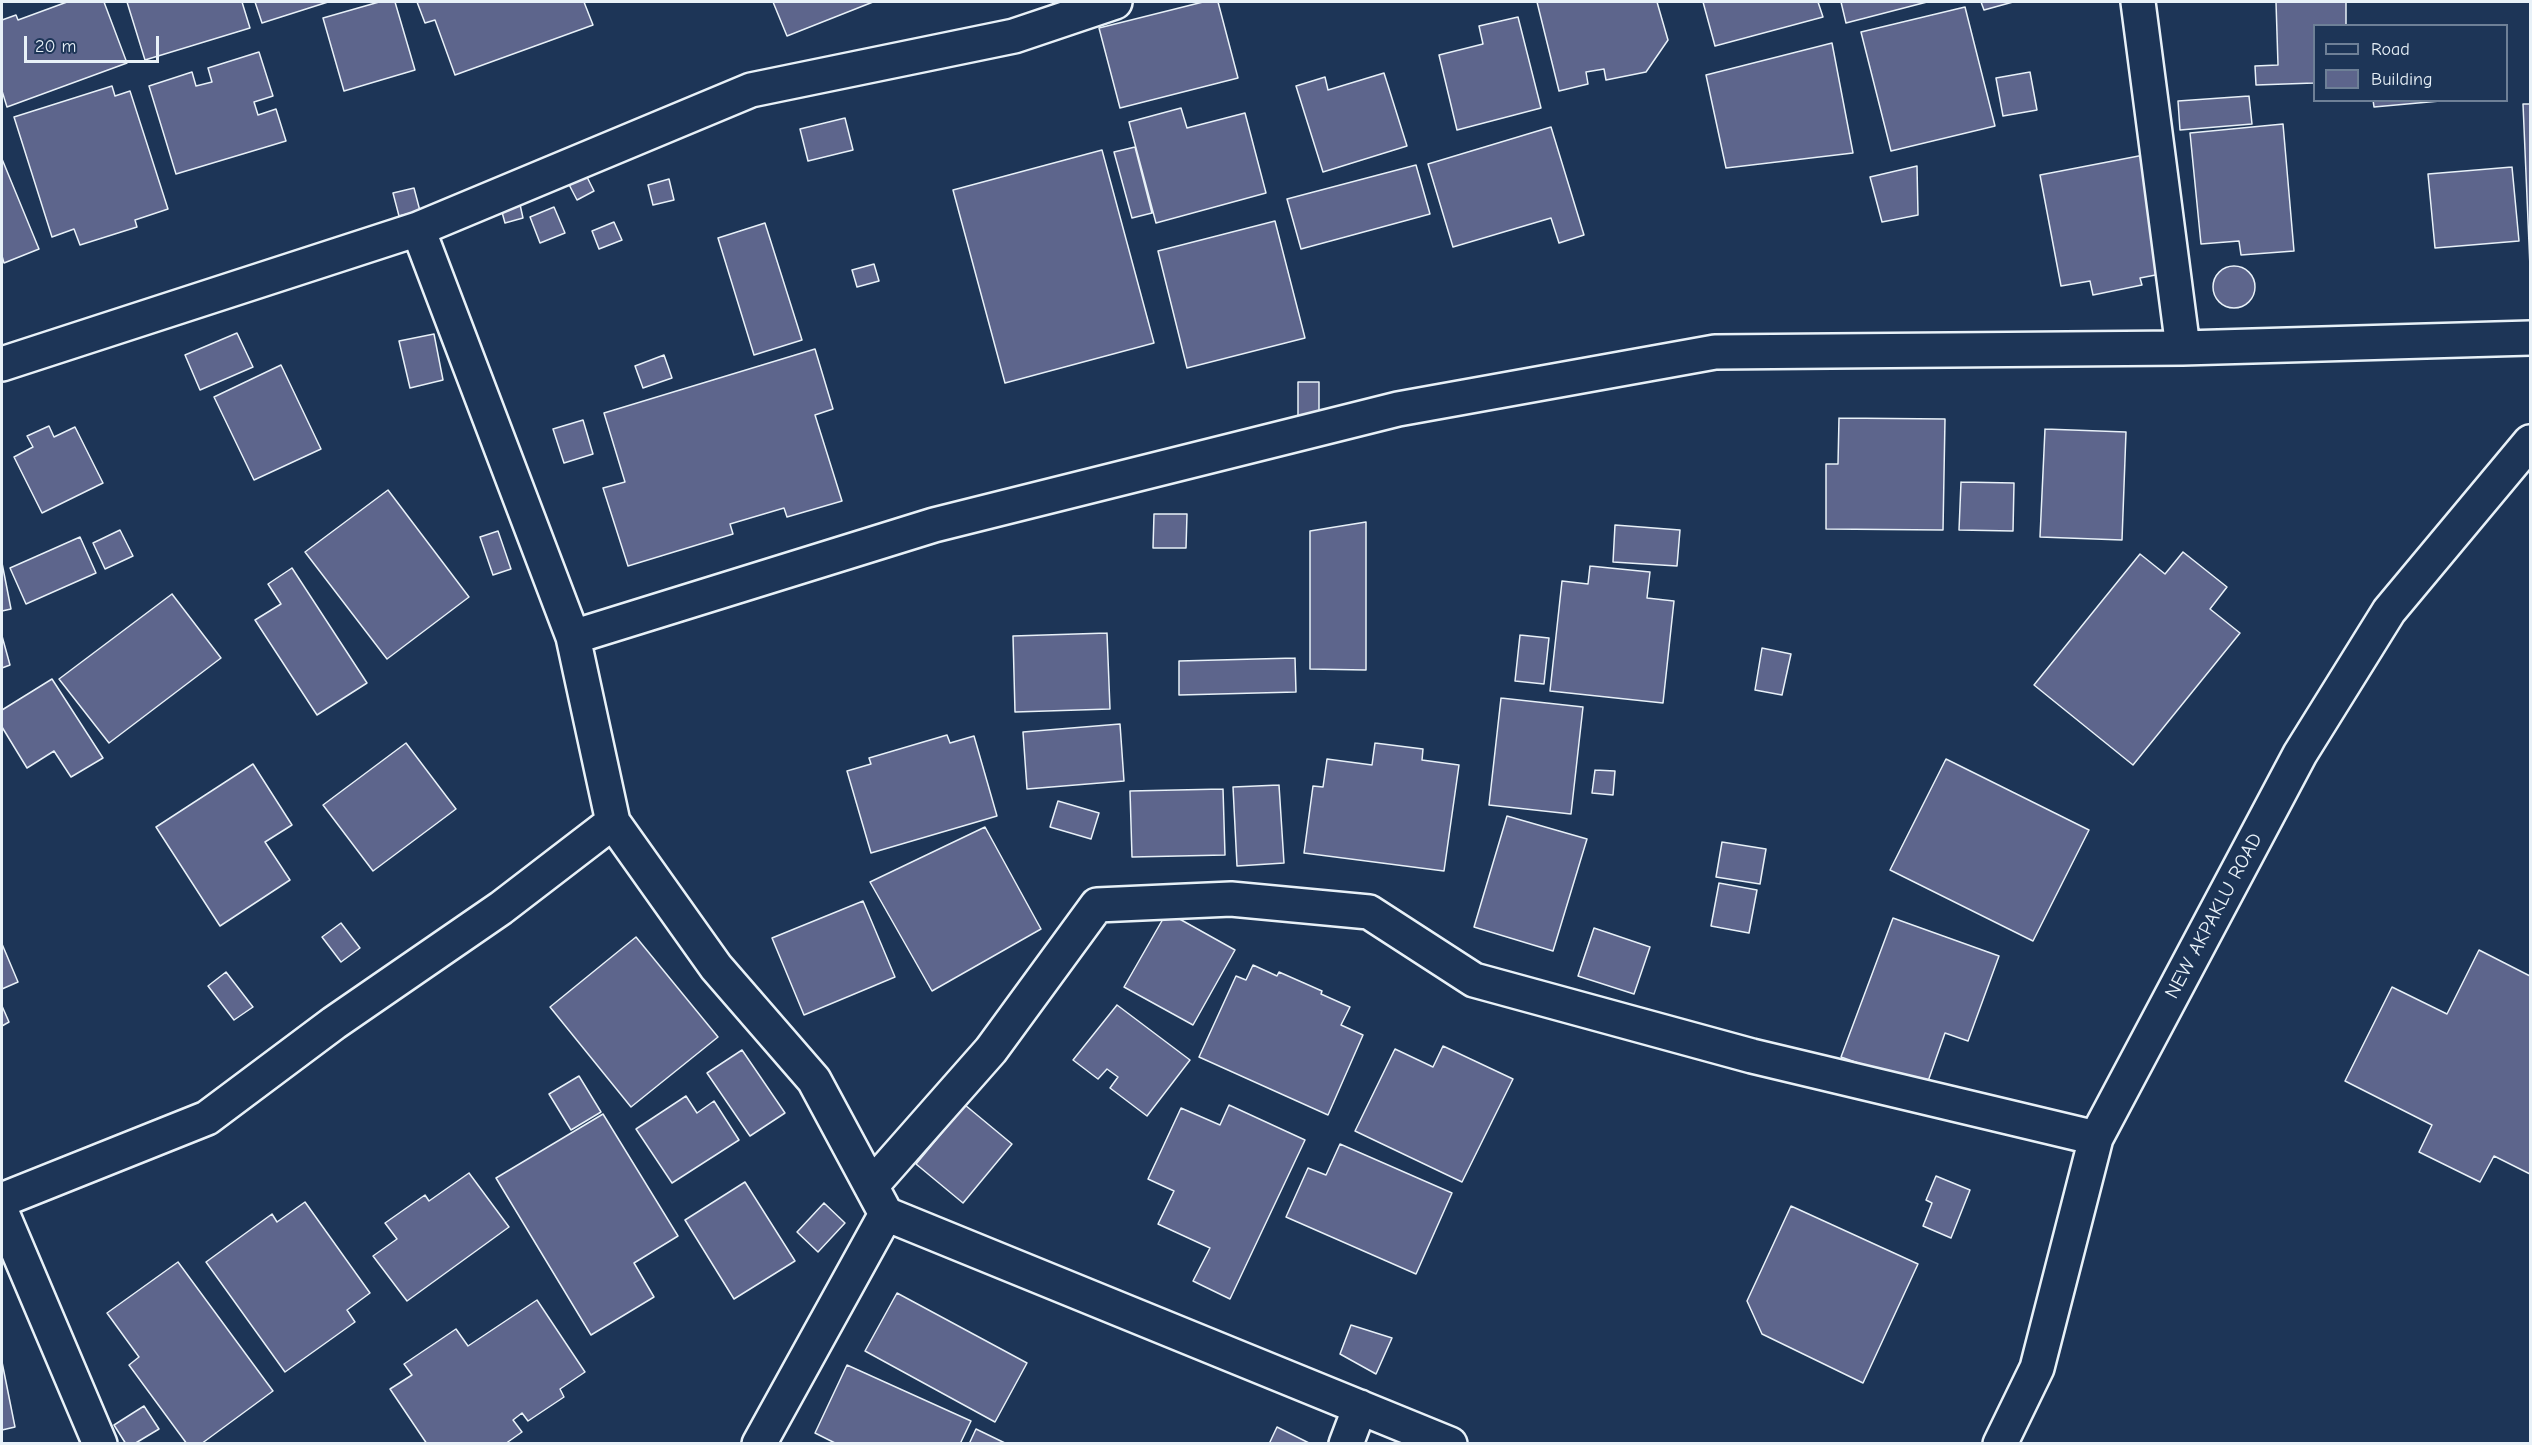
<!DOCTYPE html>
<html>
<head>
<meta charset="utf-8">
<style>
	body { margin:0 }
	#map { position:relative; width:2532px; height:1445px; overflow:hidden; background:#1d3557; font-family:"Comic Neue",sans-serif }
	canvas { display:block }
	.frame { position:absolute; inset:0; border:3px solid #e8f1f8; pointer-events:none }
	.legend { position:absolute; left:2313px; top:24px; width:195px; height:78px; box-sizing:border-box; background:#1d3557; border:2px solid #6e8097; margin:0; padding:8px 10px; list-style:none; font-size:18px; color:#e8f1f8 }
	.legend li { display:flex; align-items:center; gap:12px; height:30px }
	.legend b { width:30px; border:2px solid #6e8097 }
	.scale { position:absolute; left:24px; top:36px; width:135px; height:27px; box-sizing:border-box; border:3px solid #e8f1f8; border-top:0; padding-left:8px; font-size:18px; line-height:21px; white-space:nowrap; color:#e8f1f8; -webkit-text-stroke:4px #1d3557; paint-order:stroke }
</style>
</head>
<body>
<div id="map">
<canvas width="2532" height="1445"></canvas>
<div class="frame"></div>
<ul class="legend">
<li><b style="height:8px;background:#1d3557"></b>Road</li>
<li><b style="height:16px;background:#5d658c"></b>Building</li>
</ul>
<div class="scale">20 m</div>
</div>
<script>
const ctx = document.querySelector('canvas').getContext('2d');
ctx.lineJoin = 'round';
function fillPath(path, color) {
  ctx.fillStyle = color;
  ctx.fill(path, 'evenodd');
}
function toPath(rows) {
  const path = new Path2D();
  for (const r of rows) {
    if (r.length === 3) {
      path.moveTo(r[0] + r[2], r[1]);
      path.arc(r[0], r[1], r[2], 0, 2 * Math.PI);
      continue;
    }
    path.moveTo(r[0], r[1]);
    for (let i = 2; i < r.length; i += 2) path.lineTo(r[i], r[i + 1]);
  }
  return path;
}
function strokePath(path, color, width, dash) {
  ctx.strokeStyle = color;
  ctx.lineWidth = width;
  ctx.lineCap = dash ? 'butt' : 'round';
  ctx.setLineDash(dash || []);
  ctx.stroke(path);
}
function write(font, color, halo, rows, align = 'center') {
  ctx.font = font + ' "Comic Neue",sans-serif';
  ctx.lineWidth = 4.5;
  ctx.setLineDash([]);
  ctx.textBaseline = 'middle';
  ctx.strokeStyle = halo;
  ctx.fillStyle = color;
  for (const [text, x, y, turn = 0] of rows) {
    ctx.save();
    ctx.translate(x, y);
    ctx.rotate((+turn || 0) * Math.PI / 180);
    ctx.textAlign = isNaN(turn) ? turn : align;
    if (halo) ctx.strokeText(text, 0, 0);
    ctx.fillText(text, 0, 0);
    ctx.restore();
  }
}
const building = toPath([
	[67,2,104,2,127,63,7,107,2,91,2,20,16,15,18,20,67,2],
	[127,2,242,2,250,28,145,60,127,2],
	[255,2,328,2,262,23,255,2],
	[379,2,395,2,415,70,344,91,323,18,379,2],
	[417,2,584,2,593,25,455,75,435,20,425,23,417,2],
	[773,2,873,2,787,36,773,2],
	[1203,2,1218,2,1238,78,1120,108,1099,28,1203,2],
	[1537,2,1657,2,1668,40,1646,72,1606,80,1604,69,1586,72,1588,84,1559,91,1537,2],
	[1703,2,1818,2,1823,17,1715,46,1703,2],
	[1841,2,1927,2,1846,23,1841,2],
	[1981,2,2013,2,1984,10,1981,2],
	[2276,2,2346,2,2346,26,2314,26,2314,83,2256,85,2255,66,2278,65,2276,2],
	[1965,7,1995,126,1891,151,1861,32,1965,7],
	[1518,17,1541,108,1457,130,1439,55,1483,44,1479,26,1518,17],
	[1832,43,1853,153,1726,168,1706,75,1832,43],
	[259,52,273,96,254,102,258,115,276,109,286,141,176,174,149,86,192,72,196,86,212,82,208,68,259,52],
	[2030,72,2037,110,2003,116,1996,78,2030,72],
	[1384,73,1407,146,1323,172,1296,86,1325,77,1328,90,1384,73],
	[112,86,115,96,130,91,168,209,135,220,137,227,80,245,74,229,52,237,14,117,112,86],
	[2249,96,2252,124,2180,130,2178,101,2249,96],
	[2373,100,2451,100,2374,107,2373,100],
	[2523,104,2530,104,2530,267,2523,104],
	[1181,108,1187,128,1245,113,1266,193,1156,223,1129,122,1181,108],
	[845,118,853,150,808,161,800,129,845,118],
	[2283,124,2294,251,2241,255,2239,241,2201,244,2190,133,2283,124],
	[1551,127,1584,235,1559,243,1551,218,1453,247,1428,164,1551,127],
	[1135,147,1152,213,1132,218,1114,152,1135,147],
	[1102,150,1154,343,1005,383,953,190,1102,150],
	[2149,154,2171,272,2140,278,2142,285,2093,295,2090,281,2061,286,2040,175,2149,154],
	[2,159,39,249,4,263,2,256,2,159],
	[581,165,594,191,577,200,563,173,581,165],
	[1416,165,1430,214,1301,249,1287,199,1416,165],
	[1917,166,1918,215,1882,222,1870,177,1917,166],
	[2512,167,2519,241,2435,248,2428,174,2512,167],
	[669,179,674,200,653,205,648,185,669,179],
	[414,188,420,211,399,216,393,193,414,188],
	[519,200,523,218,505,223,500,205,519,200],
	[554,207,565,233,540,243,530,217,554,207],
	[1275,221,1305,338,1187,368,1158,251,1275,221],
	[614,222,622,240,599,249,592,231,614,222],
	[765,223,802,340,754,355,718,238,765,223],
	[874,264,879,281,857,287,852,270,874,264],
	[2234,287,21],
	[237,333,253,367,200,390,185,355,237,333],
	[434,334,443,380,410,388,399,341,434,334],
	[815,349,833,409,815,415,842,501,787,517,784,508,730,524,733,534,628,566,603,488,625,482,604,413,815,349],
	[664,355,672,378,643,388,635,366,664,355],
	[281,365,321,449,254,480,214,397,281,365],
	[1298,382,1319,382,1319,417,1298,417,1298,382],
	[1839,418,1945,419,1943,530,1826,529,1826,464,1838,464,1839,418],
	[583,420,593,454,564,463,553,429,583,420],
	[49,426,54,437,75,427,103,483,42,513,14,457,33,447,27,436,49,426],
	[2045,429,2126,432,2122,540,2040,537,2045,429],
	[1961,482,2014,483,2013,531,1959,530,1961,482],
	[388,490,469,597,387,659,305,552,388,490],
	[1154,514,1187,514,1186,548,1153,548,1154,514],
	[1366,522,1366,670,1310,669,1310,531,1366,522],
	[1615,525,1680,530,1677,566,1613,562,1615,525],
	[120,530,133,556,105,569,93,543,120,530],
	[498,531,511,569,493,575,480,537,498,531],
	[80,537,96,573,26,604,10,568,80,537],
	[2183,552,2227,587,2210,609,2240,633,2133,765,2034,685,2140,554,2165,574,2183,552],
	[2,563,11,609,2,611,2,563],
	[1590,566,1650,572,1647,598,1674,601,1663,703,1550,691,1562,581,1588,584,1590,566],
	[292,568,367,683,317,715,255,620,281,604,268,584,292,568],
	[172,594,221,658,109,743,59,679,172,594],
	[1107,633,1110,709,1015,712,1013,636,1107,633],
	[1520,635,1549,638,1544,684,1515,681,1520,635],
	[2,636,10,665,2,668,2,636],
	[1762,648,1791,654,1782,695,1755,690,1762,648],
	[1295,658,1296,692,1179,695,1179,661,1295,658],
	[52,679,103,758,71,777,54,751,27,768,2,727,2,710,52,679],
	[1501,698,1583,707,1571,814,1489,805,1501,698],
	[1120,724,1124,781,1027,789,1023,732,1120,724],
	[947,735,950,743,974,736,997,816,871,853,847,771,871,764,869,758,947,735],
	[406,743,456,809,373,871,323,805,406,743],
	[1375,743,1423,749,1422,760,1459,765,1444,871,1304,853,1313,786,1323,787,1327,759,1372,765,1375,743],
	[1946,759,2089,830,2033,941,1890,870,1946,759],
	[253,764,292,825,265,842,290,880,220,926,156,827,253,764],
	[1595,770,1615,771,1613,795,1592,793,1595,770],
	[1279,785,1284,863,1237,866,1233,787,1279,785],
	[1223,789,1225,855,1132,857,1130,791,1223,789],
	[1058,801,1099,813,1091,839,1050,827,1058,801],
	[1507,816,1587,839,1553,951,1474,927,1507,816],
	[985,827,1041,929,932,991,870,882,985,827],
	[1722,842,1766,849,1760,884,1716,877,1722,842],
	[1719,883,1757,890,1749,933,1711,926,1719,883],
	[863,901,895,977,804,1015,772,938,863,901],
	[1167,912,1235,950,1193,1025,1124,987,1167,912],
	[1893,918,1999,956,1968,1041,1945,1033,1926,1087,1841,1057,1893,918],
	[341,923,360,948,341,962,322,937,341,923],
	[1594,928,1650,947,1634,994,1578,976,1594,928],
	[636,937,718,1037,631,1107,550,1007,636,937],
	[2,944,18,982,2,989,2,944],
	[2479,950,2530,976,2530,1174,2494,1156,2480,1182,2419,1152,2432,1125,2345,1081,2392,987,2447,1014,2479,950],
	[1253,965,1277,976,1279,972,1322,991,1321,994,1350,1007,1341,1025,1363,1035,1328,1115,1199,1057,1236,976,1246,980,1253,965],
	[226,972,253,1007,234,1020,208,986,226,972],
	[1117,1005,1190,1060,1147,1116,1110,1088,1118,1077,1107,1069,1098,1079,1073,1060,1117,1005],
	[2,1006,9,1022,2,1026,2,1006],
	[1443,1046,1513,1079,1462,1182,1355,1131,1395,1049,1433,1067,1443,1046],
	[742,1050,785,1113,750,1136,707,1073,742,1050],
	[579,1076,601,1112,571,1130,549,1094,579,1076],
	[686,1096,697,1113,714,1101,739,1140,672,1183,636,1129,686,1096],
	[965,1105,1012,1144,963,1203,916,1164,965,1105],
	[1229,1105,1305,1140,1230,1299,1193,1281,1210,1248,1158,1224,1174,1191,1148,1179,1181,1108,1220,1125,1229,1105],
	[603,1114,678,1236,634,1263,654,1297,591,1335,496,1178,603,1114],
	[1340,1144,1452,1193,1416,1274,1286,1217,1308,1168,1326,1175,1340,1144],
	[469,1173,509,1227,407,1301,373,1256,397,1239,385,1223,425,1195,429,1201,469,1173],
	[1936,1176,1970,1190,1951,1238,1923,1226,1932,1203,1926,1200,1936,1176],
	[745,1182,795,1261,734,1299,685,1220,745,1182],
	[305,1202,370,1293,347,1310,355,1322,285,1372,206,1262,272,1214,277,1222,305,1202],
	[824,1203,845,1223,818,1252,797,1232,824,1203],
	[1791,1206,1918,1264,1863,1383,1762,1334,1747,1301,1791,1206],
	[178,1262,273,1391,201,1444,187,1444,129,1365,139,1357,107,1313,178,1262],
	[897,1293,1027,1363,995,1422,865,1351,897,1293],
	[537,1300,585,1372,560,1389,564,1397,528,1421,522,1413,513,1420,522,1432,505,1444,427,1444,390,1389,412,1375,404,1364,456,1329,468,1346,537,1300],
	[1351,1325,1392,1338,1376,1374,1340,1354,1351,1325],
	[2,1362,15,1427,2,1430,2,1362],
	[847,1365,971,1421,960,1444,837,1444,815,1433,847,1365],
	[144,1406,159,1429,134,1444,126,1444,114,1425,144,1406],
	[1277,1427,1311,1444,1269,1444,1277,1427],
	[976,1429,1007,1444,969,1444,976,1429]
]);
const street = toPath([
	[2138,2,2183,348],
	[418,229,573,637,613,822,716,967,814,1080,886,1214,1450,1444],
	[2,364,418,229,751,90,1014,36,1115,2],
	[573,637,934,525,1398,409,1715,352,2183,348,2530,338],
	[872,1185,991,1050,1097,905,1231,899,1369,912,1474,980,1752,1056,2096,1138],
	[2,1200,207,1118,334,1023,501,908,613,822],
	[2,1213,100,1444],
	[759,1444,886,1214],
	[1346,1444,1360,1407],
	[2000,1444,2037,1368,2096,1138,2300,754,2389,611,2530,442]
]);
const streetNames = [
	["NEW AKPAKLU ROAD",2214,916,-62]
];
fillPath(building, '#5d658c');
strokePath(building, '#e8f1f8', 1.5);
strokePath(street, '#e8f1f8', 38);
strokePath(street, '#1d3557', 33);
write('20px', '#e8f1f8', '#1d3557', streetNames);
</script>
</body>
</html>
